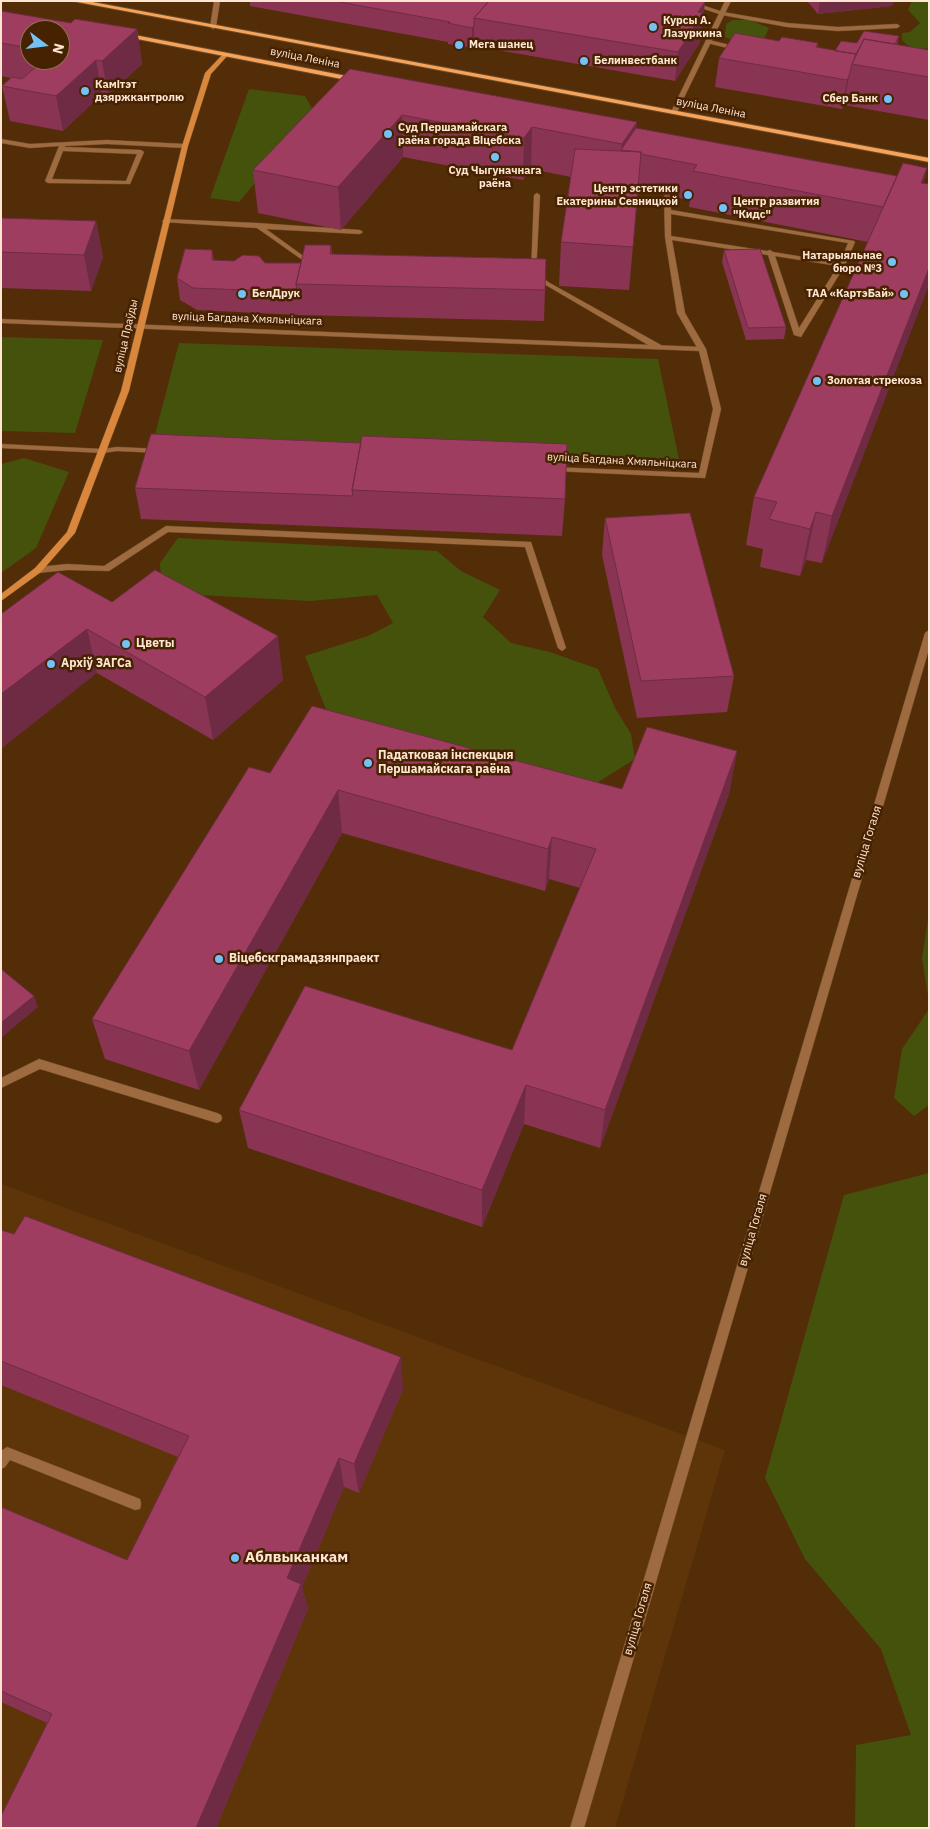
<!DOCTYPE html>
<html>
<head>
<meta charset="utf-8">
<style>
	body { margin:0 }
	#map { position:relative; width:930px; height:1829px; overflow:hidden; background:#522d08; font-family:"IBM Plex Sans",sans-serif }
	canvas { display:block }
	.frame { position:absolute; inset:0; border:2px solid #fee6d3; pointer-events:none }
	.north { position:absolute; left:20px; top:20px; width:50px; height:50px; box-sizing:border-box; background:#462200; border:1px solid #907054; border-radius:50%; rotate:105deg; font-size:14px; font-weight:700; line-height:20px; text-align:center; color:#fee6d3 }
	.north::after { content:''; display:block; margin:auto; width:18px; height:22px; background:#73c1f6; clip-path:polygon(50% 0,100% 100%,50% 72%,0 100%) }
</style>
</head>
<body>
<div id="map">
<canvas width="930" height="1829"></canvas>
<div class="frame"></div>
<div class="north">N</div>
</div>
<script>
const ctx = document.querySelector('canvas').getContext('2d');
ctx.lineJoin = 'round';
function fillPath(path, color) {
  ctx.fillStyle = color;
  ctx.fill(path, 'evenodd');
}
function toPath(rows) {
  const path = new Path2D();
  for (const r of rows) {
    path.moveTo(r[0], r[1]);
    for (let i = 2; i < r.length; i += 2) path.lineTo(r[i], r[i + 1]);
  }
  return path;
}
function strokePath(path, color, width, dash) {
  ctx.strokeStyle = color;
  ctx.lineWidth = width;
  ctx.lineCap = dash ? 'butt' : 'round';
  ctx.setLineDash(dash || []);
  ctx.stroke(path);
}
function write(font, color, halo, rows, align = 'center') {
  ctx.font = font + ' "IBM Plex Sans",sans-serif';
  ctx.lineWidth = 5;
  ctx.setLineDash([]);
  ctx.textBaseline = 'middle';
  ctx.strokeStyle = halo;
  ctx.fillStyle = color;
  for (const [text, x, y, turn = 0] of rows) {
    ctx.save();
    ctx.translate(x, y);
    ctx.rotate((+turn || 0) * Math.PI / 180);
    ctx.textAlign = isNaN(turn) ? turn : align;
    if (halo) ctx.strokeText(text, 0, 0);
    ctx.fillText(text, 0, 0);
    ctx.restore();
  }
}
const built = toPath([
	[1,1184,725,1450,615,1828,1,1828]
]);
const green = toPath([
	[916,1,929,2,929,48,919,50,907,45,902,40,902,33,910,32,920,23,908,10,911,3],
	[733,20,750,20,769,28,764,39,740,43,725,37,726,24],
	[249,89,305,96,314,112,239,202,210,198],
	[1,337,103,340,75,433,1,431],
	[179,343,658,359,680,464,153,442],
	[24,458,69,472,36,548,1,573,1,464],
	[178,538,437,551,461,571,500,590,483,617,511,643,550,652,598,669,615,708,631,734,635,759,592,786,327,712,305,656,368,636,393,623,377,595,310,601,162,593,160,563],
	[929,912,929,1002,922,958],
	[929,1009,929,1105,914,1116,894,1098,902,1049],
	[929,1173,929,1828,855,1828,856,1745,911,1735,881,1649,805,1559,765,1478,844,1195]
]);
const service = toPath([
	[680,1,690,1,723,12,787,23,838,27,897,24,900,26,897,28,838,31,787,27,722,15,680,1],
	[709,40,742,48,743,49,740,51,707,43,706,42,709,40],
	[1,139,30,144,107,140,185,144,188,146,185,148,107,144,65,146,65,147,141,150,144,152,130,184,48,183,45,181,59,146,30,148,1,143,1,139],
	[63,151,137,154,126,181,52,179,63,151],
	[537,193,540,195,536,273,539,274,548,282,661,345,661,349,655,349,544,284,535,276,534,274,531,273,534,195,537,193],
	[667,194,670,196,671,210,854,241,855,242,845,265,801,337,794,335,768,255,672,240,685,313,706,349,699,351,677,313,665,237,664,196,667,194],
	[671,214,848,243,840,263,773,252,770,250,767,251,671,236,671,214],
	[775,256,838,266,799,328,775,256],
	[165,219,257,223,360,230,363,232,360,234,266,229,313,263,313,265,311,266,257,228,163,222,162,221,165,219],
	[166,526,531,542,566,648,562,651,558,648,525,547,168,532,109,571,67,570,38,573,34,570,38,567,67,564,104,566,166,526],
	[39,1059,217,1113,221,1115,222,1118,221,1121,217,1123,40,1069,1,1088,1,1078,39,1059],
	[7,1447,140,1499,141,1504,140,1509,135,1510,10,1460,5,1467,1,1469,1,1451,7,1447]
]);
const pedestrian = toPath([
	[929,630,929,649,584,1828,570,1828,925,633,929,630]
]);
const minor = toPath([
	[214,1,220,1,216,27,213,29,210,27,214,1],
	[725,1,731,1,677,112,672,113,671,112,725,1],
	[1,319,702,347,706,349,721,409,705,478,554,471,550,469,551,467,699,473,713,409,699,351,1,323,1,319],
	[1,444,103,449,117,447,160,449,164,451,160,453,117,451,103,453,1,448,1,444]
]);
const secondary = toPath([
	[224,53,229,54,211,74,188,146,129,391,75,533,41,572,1,601,1,594,35,568,67,532,121,391,182,146,205,73,224,53]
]);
const primary = toPath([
	[72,1,87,1,929,158,929,162,72,1],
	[119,32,357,78,361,80,357,82,122,36,119,36,119,32]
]);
const wall = toPath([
	[250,1,697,1,705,2,700,42,675,81,474,46,472,48,448,44,448,42,250,6],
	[807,1,894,1,892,6,818,14],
	[1,11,71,23,137,29,142,64,108,95,102,94,63,131,10,121,2,86,11,78,1,76],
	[30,30,60,60,30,60],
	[899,36,897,45,929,77,929,120,844,105,842,109,715,87,719,58,779,41,818,43,818,48,835,51,857,43],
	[350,69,636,128,897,176,927,168,822,563,806,560,800,576,760,567,763,549,746,545,754,497,868,242,689,207,690,200,638,190,629,290,559,286,561,242,571,177,531,169,523,180,403,157,341,230,258,213,253,170],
	[1,218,96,221,103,257,91,291,1,288],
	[331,245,332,254,545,290,544,321,299,315,197,310,180,300,177,278,212,250,214,260,265,263,301,263],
	[724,250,786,327,784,339,746,340,722,262],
	[151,434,565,499,562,536,141,519,135,488],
	[605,518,734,676,727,712,637,718,602,555],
	[112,602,283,680,213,740,97,673,1,614],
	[737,751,729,794,600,1148,524,1124,482,1227,248,1148,239,1110,512,1050,580,888,549,879,545,891,342,833,199,1090,105,1059,92,1019,270,773,622,789],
	[1,1230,403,1389,359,1493,344,1487,302,1587,308,1609,216,1828,1,1828,47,1723,1,1702,1,1507,127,1560,178,1457,1,1385]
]);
const shadedWall = toPath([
	[820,1,894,1,892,6,818,14],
	[705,2,700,42,675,81,678,52,698,12],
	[474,26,474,46,472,48,472,28],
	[137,29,142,64,108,95,102,61],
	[96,60,102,94,63,131,56,96],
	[849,76,844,105,842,109,847,80],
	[402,115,403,157,341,230,338,187],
	[637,122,634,153,618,186,622,144],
	[532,127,531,169,523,180,524,138],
	[927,168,916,213,921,183],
	[96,221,103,257,91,291,84,255],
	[929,268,929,285,822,563,832,516],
	[816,512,806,560,800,576,810,529],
	[87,629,97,673,1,749,1,694],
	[278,636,283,680,213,740,205,697],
	[737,751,729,794,600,1148,605,1110],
	[338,790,342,833,199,1090,189,1051],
	[552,837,549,879,545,891,548,849],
	[34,996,38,1007,1,1038,1,1023],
	[526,1085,524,1124,482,1227,482,1190],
	[401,1357,403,1389,359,1493,354,1464],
	[339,1458,344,1487,302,1587,308,1609,216,1828,196,1828,287,1578]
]);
const building = toPath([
	[334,1,489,1,474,18,474,26,472,28,448,23,450,22,334,1],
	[489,1,697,1,705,2,698,12,703,13,678,52,474,18,489,1],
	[1,11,71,23,75,19,137,29,102,61,96,60,56,96,2,86,12,77,22,79,44,60,60,60,60,30,30,30,30,48,1,43,1,11],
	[864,31,899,36,895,44,864,39,856,54,835,51,841,41,857,43,864,31],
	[735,33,779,41,782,37,818,43,816,47,856,54,852,64,849,76,847,80,719,58,735,33],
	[864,39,929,50,929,77,852,64,864,39],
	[350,69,637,122,622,144,532,127,524,138,402,115,338,187,253,170,350,69],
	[636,128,897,176,883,207,693,171,697,165,641,154,641,152,621,150,636,128],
	[575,149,641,152,633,247,561,242,575,149],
	[903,163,927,168,921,183,929,184,929,268,832,516,816,512,810,529,769,519,777,502,754,497,903,163],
	[1,218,96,221,84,255,1,252,1,218],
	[305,245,331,245,330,254,546,259,545,290,296,284,305,245],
	[185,249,212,250,212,260,234,261,243,255,259,256,265,263,301,263,296,284,297,292,193,288,177,278,185,249],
	[760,249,786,327,748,328,724,250,760,249],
	[151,434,361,443,352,490,353,496,135,488,151,434],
	[362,436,567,444,565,499,352,490,362,436],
	[690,513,734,676,641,681,605,518,690,513],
	[155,570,278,636,205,697,87,629,1,694,1,614,58,572,112,602,155,570],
	[312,706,622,789,647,727,737,751,605,1110,526,1085,482,1190,239,1110,305,986,512,1050,596,849,552,837,548,849,338,790,189,1051,92,1019,249,767,270,773,312,706],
	[1,969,34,996,1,1023,1,969],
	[25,1216,401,1357,354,1464,339,1458,287,1578,301,1584,196,1828,1,1828,1,1816,52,1714,1,1691,1,1507,127,1560,189,1436,1,1361,1,1230,14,1234,25,1216]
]);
const markers = [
	[653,27,5,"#73c1f6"],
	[459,45,5,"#73c1f6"],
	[584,61,5,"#73c1f6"],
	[85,91,5,"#73c1f6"],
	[888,99,5,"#73c1f6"],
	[388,134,5,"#73c1f6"],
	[495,157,5,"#73c1f6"],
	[688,195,5,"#73c1f6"],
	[723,208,5,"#73c1f6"],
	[892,262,5,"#73c1f6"],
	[242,294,5,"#73c1f6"],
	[904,294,5,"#73c1f6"],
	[817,381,5,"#73c1f6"],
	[126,644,5,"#73c1f6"],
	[51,664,5,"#73c1f6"],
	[368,763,5,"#73c1f6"],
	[219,959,5,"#73c1f6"],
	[235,1558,5,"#73c1f6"]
];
const farPoinames = [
	["Курсы А.",663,21],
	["Лазуркина",663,34],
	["Мега шанец",469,45],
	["Белинвестбанк",594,61],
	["Камітэт",95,85],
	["дзяржкантролю",95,98],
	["Сбер Банк",878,99,"right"],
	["Суд Першамайскага",398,128],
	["раёна горада Віцебска",398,141],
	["Суд Чыгуначнага",495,171,"center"],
	["раёна",495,184,"center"],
	["Центр эстетики",678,189,"right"],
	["Екатерины Севницкой",678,202,"right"],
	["Центр развития",733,202],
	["\"Кидс\"",733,215],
	["Натарыяльнае",882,256,"right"],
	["бюро №3",882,269,"right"],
	["БелДрук",252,294],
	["ТАА «КартэБай»",894,294,"right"],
	["Золотая стрекоза",827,381]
];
const farStreetnames = [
	["вуліца Леніна",305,58,11],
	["вуліца Леніна",711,108,11],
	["вуліца Багдана Хмяльніцкага",247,319,2],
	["вуліца Праўды",126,336,-77],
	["вуліца Багдана Хмяльніцкага",622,461,3]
];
const poiNames = [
	["Цветы",136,644],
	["Архіў ЗАГСа",61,664],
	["Падатковая інспекцыя",378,756],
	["Першамайскага раёна",378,770],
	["Віцебскграмадзянпраект",229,959]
];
const streetNames = [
	["вуліца Гогаля",867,842,-73],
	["вуліца Гогаля",753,1230,-74],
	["вуліца Гогаля",638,1619,-74]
];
const nearPoinames = [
	["Аблвыканкам",245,1558]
];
fillPath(built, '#5e3409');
fillPath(green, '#45520c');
strokePath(service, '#6e4b28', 1);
strokePath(pedestrian, '#6e4b28', 1);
strokePath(minor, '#6e4b28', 1);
strokePath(secondary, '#6e4b28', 1);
strokePath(primary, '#6e4b28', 2);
fillPath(service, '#9e6b40');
fillPath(pedestrian, '#9e6b40');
fillPath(minor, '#9e6b40');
fillPath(secondary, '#d8873d');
fillPath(primary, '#f6a35b');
fillPath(wall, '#893453');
fillPath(shadedWall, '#6f2b44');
fillPath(building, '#9f3d61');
strokePath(building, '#6f2b44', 1);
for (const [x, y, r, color] of markers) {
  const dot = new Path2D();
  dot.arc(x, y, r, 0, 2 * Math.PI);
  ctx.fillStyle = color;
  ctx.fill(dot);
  strokePath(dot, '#462200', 2);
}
write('bold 11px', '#fee6d3', '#462200', farPoinames, 'left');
write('11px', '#fee6d3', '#462200', farStreetnames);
write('bold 12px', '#fee6d3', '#462200', poiNames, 'left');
write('12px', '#fee6d3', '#462200', streetNames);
write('bold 15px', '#fee6d3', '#462200', nearPoinames, 'left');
</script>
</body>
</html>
